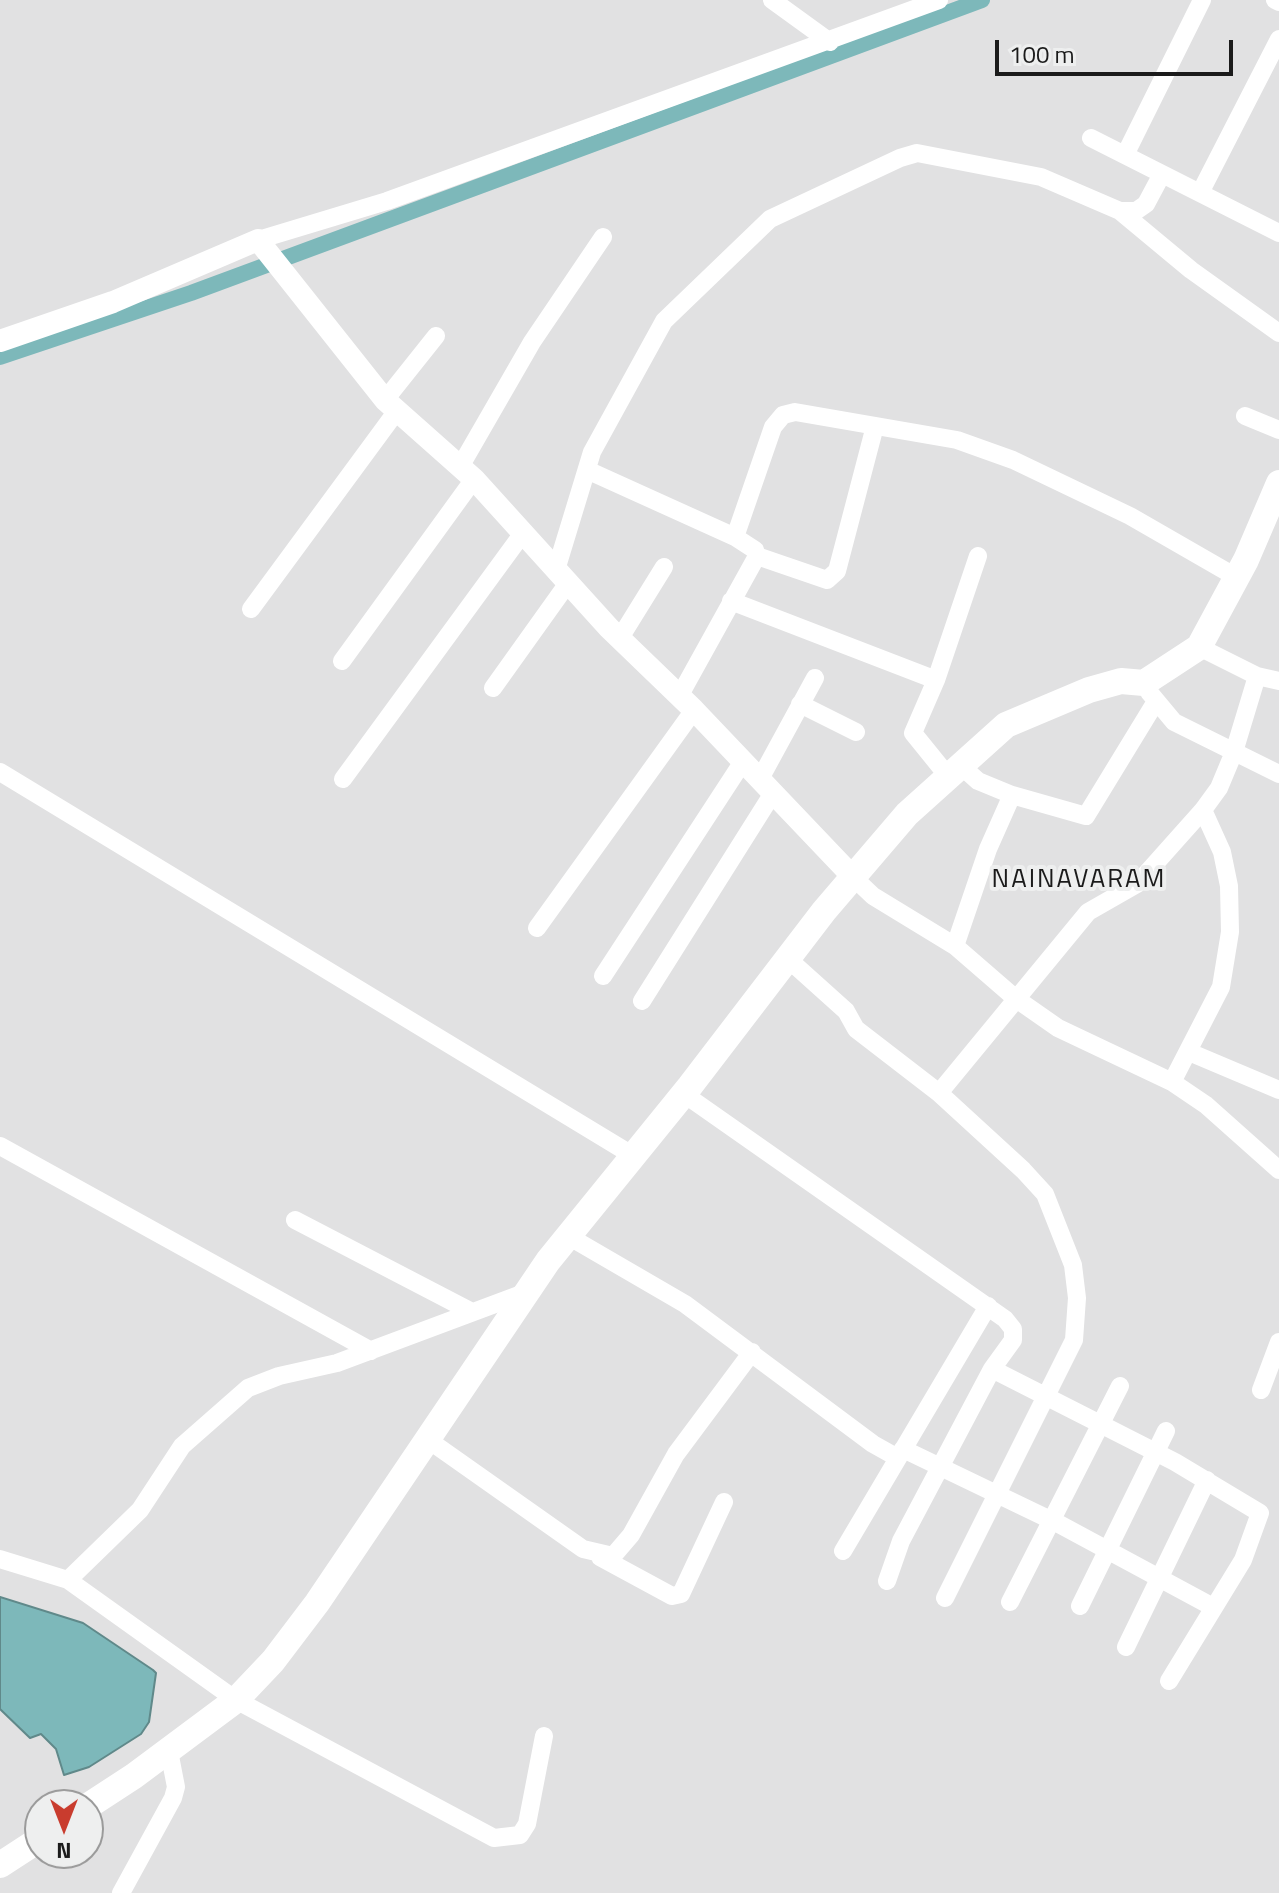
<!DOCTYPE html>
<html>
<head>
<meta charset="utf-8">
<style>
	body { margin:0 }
	#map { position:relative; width:1279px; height:1893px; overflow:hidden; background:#e1e1e2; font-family:"Titillium Web",sans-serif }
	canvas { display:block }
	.north { position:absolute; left:24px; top:1789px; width:80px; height:80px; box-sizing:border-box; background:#eeefef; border:2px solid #9a9a9a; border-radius:50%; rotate:180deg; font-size:22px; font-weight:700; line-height:32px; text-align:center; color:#1b1b1b }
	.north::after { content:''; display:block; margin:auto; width:28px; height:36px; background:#c93c2e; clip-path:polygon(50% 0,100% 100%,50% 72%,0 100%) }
	.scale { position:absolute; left:995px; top:40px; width:238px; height:36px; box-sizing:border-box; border:4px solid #1b1b1b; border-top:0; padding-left:10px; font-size:24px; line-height:28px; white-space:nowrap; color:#1b1b1b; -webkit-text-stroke:6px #eeefef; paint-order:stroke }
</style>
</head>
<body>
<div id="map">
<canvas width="1279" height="1893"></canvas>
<div class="north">N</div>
<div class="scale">100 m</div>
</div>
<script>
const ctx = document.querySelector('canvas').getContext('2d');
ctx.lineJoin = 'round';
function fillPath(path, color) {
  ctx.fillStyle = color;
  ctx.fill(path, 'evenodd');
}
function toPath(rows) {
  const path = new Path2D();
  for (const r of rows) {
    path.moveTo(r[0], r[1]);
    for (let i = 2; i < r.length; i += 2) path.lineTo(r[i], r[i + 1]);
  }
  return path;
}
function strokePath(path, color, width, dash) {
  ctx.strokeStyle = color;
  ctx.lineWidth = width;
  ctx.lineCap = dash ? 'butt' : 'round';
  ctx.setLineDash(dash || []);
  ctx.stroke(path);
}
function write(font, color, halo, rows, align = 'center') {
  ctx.font = font + ' "Titillium Web",sans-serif';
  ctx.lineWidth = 8;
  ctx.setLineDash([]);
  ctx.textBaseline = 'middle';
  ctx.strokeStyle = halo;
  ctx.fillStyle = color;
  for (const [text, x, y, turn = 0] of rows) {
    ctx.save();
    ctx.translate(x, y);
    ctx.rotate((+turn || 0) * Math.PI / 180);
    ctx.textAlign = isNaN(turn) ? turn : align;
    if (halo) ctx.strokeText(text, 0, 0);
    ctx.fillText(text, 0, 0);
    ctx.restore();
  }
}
const water = toPath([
	[0,1597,83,1623,153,1670,156,1673,149,1722,141,1734,89,1767,64,1775,56,1749,41,1734,30,1738,0,1709,0,1597]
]);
const canal = toPath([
	[0,357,191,293,982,0]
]);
const minor = toPath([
	[772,0,830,42],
	[1275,0,1279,2],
	[1091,138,1279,233],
	[1125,155,1202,0],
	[1200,193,1279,39],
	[1120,211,1191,270,1279,333],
	[258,240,387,201,939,0],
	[385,400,436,336],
	[1245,416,1279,430],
	[460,467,532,342,603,237],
	[587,470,735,537,755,550,757,556,827,580,837,571,875,426],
	[735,537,773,427,783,415,795,412,957,440,1013,460,1130,516,1236,577],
	[556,570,592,452,664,321,770,219,900,158,917,153,1041,177,1120,211,1136,211,1146,204,1162,174],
	[731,601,936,680],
	[251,609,396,412],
	[620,638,664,567],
	[1199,647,1257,676,1279,681],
	[342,661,474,479],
	[493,688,568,583],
	[1149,692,1174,722,1279,774],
	[680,695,757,556],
	[800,704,856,732],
	[0,772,632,1155],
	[947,775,913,733,936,680,978,556],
	[343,779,523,533],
	[760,779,815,678],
	[1012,795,1086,816,1155,703],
	[853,877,873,896,955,946,1015,998,1058,1028,1172,1082,1206,1105,1279,1170],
	[537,928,694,710],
	[955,946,988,849,1012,795,978,781,959,764],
	[787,958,846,1011,856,1029,939,1093,1023,1170,1045,1194,1073,1265,1077,1298,1074,1340,945,1598],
	[603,976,742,763],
	[642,1001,773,793],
	[1189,1052,1279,1090],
	[1172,1082,1221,987,1230,932,1229,886,1222,852,1203,810],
	[939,1093,1088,912,1137,884,1203,810,1219,788,1234,752,1257,676],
	[684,1094,1005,1319,1013,1329,1013,1340,992,1369,1175,1462,1260,1513,1243,1560,1169,1681],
	[0,1146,371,1351],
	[295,1220,472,1312],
	[568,1236,685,1304,873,1444,898,1458],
	[1261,1390,1279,1342],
	[427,1439,583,1549,613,1556,631,1535,676,1454,752,1352],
	[903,1449,1059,1524,1213,1607],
	[843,1551,988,1306],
	[600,1557,672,1596,681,1594,724,1502],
	[0,1559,68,1580,236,1700,494,1838,520,1835,527,1824,544,1736],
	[68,1580,140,1510,182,1446,248,1388,279,1376,337,1363,527,1292],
	[887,1581,901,1541,992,1369],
	[1010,1602,1120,1386],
	[1080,1606,1166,1431],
	[1126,1647,1207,1480],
	[121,1893,173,1798,176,1787,169,1751]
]);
const tertiary = toPath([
	[0,341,113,302,258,240,385,400,474,479,609,628,694,710,853,877]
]);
const secondary = toPath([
	[88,1806,134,1776,236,1700,273,1661,317,1603,548,1261,690,1086,824,911,907,814,1006,725,1089,690,1121,681,1144,683,1199,647,1246,560,1279,483],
	[0,1865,40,1839]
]);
const quarterNames = [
	["NAINAVARAM",1079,881]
];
fillPath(water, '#7db8ba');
strokePath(water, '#60898a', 2);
strokePath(canal, '#7db8ba', 16);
strokePath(minor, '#fff', 18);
strokePath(tertiary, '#fff', 22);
strokePath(secondary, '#fff', 26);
ctx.letterSpacing = '2px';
write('26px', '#1b1b1b', '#eeefef', quarterNames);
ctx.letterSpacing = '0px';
</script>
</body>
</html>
